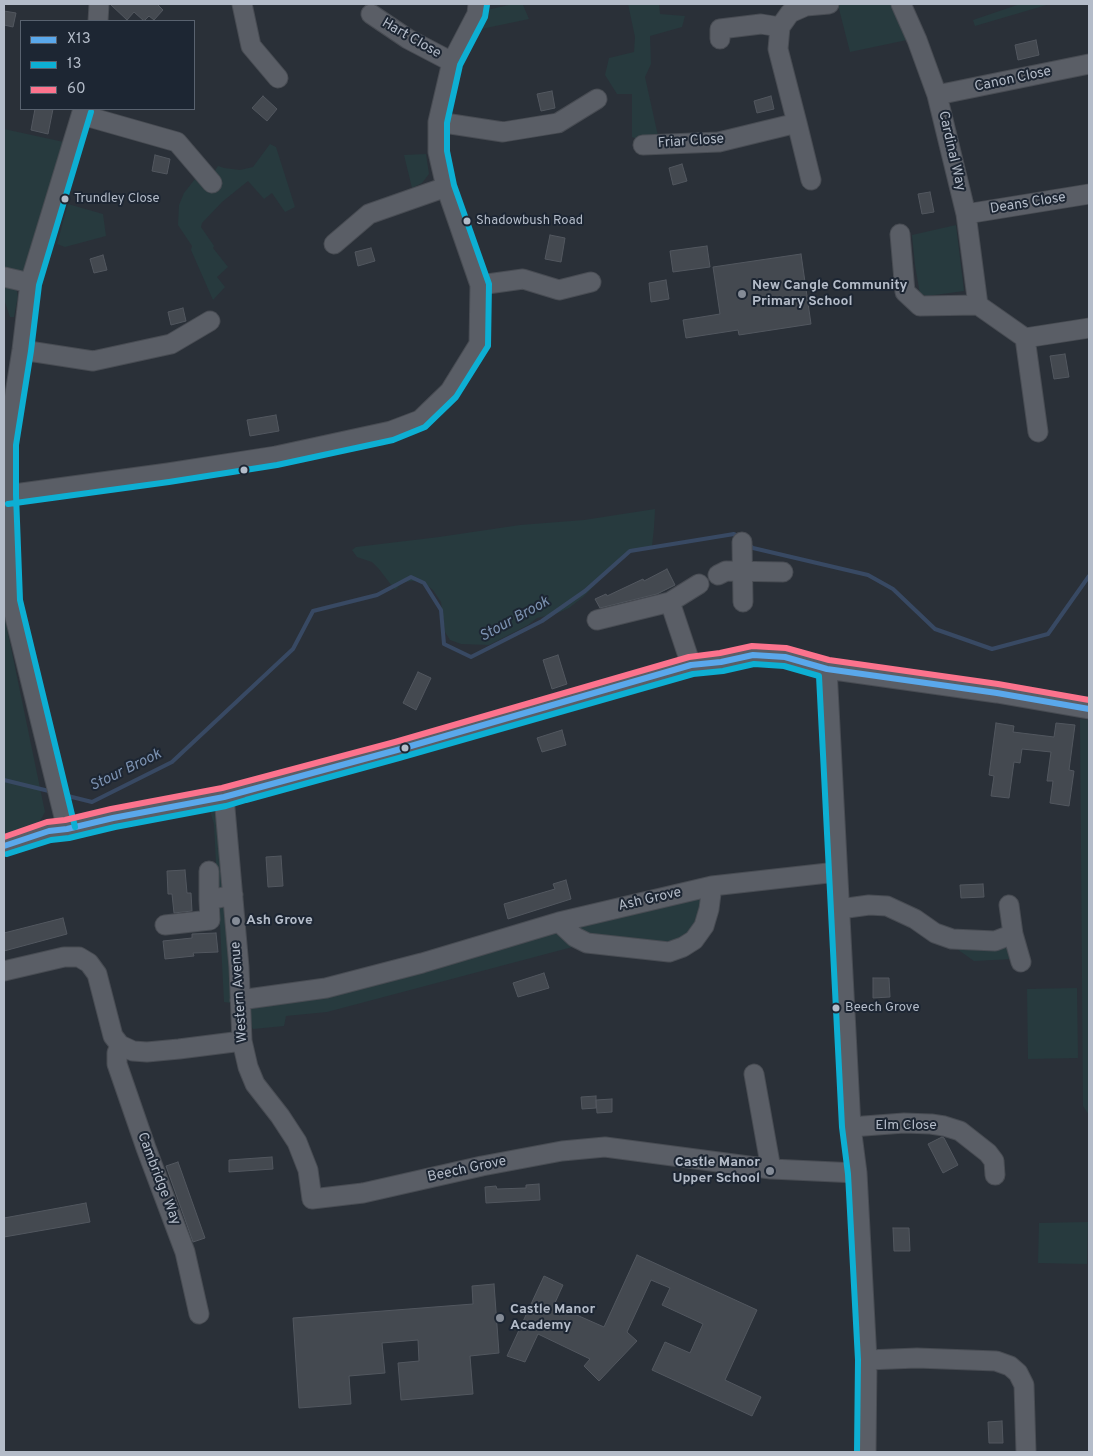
<!DOCTYPE html>
<html>
<head>
<meta charset="utf-8">
<style>
	body { margin:0 }
	#map { position:relative; width:1093px; height:1456px; overflow:hidden; background:#2a3038; font-family:Overpass,sans-serif }
	canvas { display:block }
	.frame { position:absolute; inset:0; border:5px solid #b4bcc9; pointer-events:none }
	.legend { position:absolute; left:20px; top:20px; width:175px; height:90px; box-sizing:border-box; background:#1d2633; border:1px solid #59626f; margin:0; padding:6px 9px; list-style:none; font-size:15px; color:#b4bcc9 }
	.legend li { display:flex; align-items:center; gap:10px; height:25px }
	.legend b { width:25px; border:1px solid #59626f }
</style>
</head>
<body>
<div id="map">
<canvas width="1093" height="1456"></canvas>
<div class="frame"></div>
<ul class="legend">
<li><b style="height:6px;background:#5aa8eb"></b>X13</li>
<li><b style="height:6px;background:#0dafd3"></b>13</li>
<li><b style="height:6px;background:#fc738d"></b>60</li>
</ul>
</div>
<script>
const ctx = document.querySelector('canvas').getContext('2d');
ctx.lineJoin = 'round';
function fillPath(path, color) {
  ctx.fillStyle = color;
  ctx.fill(path, 'evenodd');
}
function toPath(rows) {
  const path = new Path2D();
  for (const r of rows) {
    path.moveTo(r[0], r[1]);
    for (let i = 2; i < r.length; i += 2) path.lineTo(r[i], r[i + 1]);
  }
  return path;
}
function strokePath(path, color, width, dash) {
  ctx.strokeStyle = color;
  ctx.lineWidth = width;
  ctx.lineCap = dash ? 'butt' : 'round';
  ctx.setLineDash(dash || []);
  ctx.stroke(path);
}
function write(font, color, halo, rows, align = 'center') {
  ctx.font = font + ' Overpass,sans-serif';
  ctx.lineWidth = 4;
  ctx.setLineDash([]);
  ctx.textBaseline = 'middle';
  ctx.strokeStyle = halo;
  ctx.fillStyle = color;
  for (const [text, x, y, turn = 0] of rows) {
    ctx.save();
    ctx.translate(x, y);
    ctx.rotate((+turn || 0) * Math.PI / 180);
    ctx.textAlign = isNaN(turn) ? turn : align;
    if (halo) ctx.strokeText(text, 0, 0);
    ctx.fillText(text, 0, 0);
    ctx.restore();
  }
}
const green = toPath([
	[513,4,523,5,529,19,481,29,487,10],
	[628,4,659,4,660,14,685,16,682,27,650,36,651,64,645,77,658,136,637,139,632,137,632,94,617,94,605,75,609,58,634,52,635,37],
	[842,4,894,4,907,40,850,52,838,5],
	[1020,4,1050,4,975,26,973,20],
	[4,129,73,144,30,283,4,277],
	[270,144,276,147,295,207,285,212,272,193,264,199,248,181,222,202,202,223,201,227,214,246,213,248,228,267,217,277,225,287,213,300,191,250,192,246,178,225,179,205,184,193,195,179,210,191,214,172,218,166,224,168,240,170,253,167],
	[426,154,429,174,422,183,412,188,404,155],
	[68,204,103,214,106,236,65,247,57,244],
	[956,225,964,291,927,296,920,294,915,265,912,235],
	[4,282,16,288,18,296,14,317,10,317,4,299],
	[655,509,654,528,652,546,636,549,625,555,583,597,569,608,558,613,537,618,528,625,489,645,461,644,450,640,445,632,441,602,433,590,424,583,414,581,403,582,395,590,379,569,372,562,357,557,352,550,356,547,439,537,520,525,584,520],
	[4,614,45,812,40,821,28,828,4,835],
	[1080,719,1089,720,1089,1115,1083,1106],
	[218,809,224,888,221,889,217,883,214,824,210,811],
	[699,895,708,904,682,944,589,938,577,926],
	[219,905,229,905,232,1003,224,1002],
	[556,929,580,945,327,1012,286,1016,284,1026,253,1029,246,1020,249,1001],
	[947,942,1005,946,1010,950,1012,959,974,961],
	[1077,988,1078,1058,1028,1059,1027,989],
	[1088,1222,1087,1264,1038,1263,1039,1223]
]);
const stream = toPath([
	[747,543,753,548,868,575,893,589,935,629,992,649,1048,634,1089,576],
	[4,780,53,792],
	[64,795,92,802,172,762,293,649,313,611,377,595,411,577,424,583,441,610,444,644,471,657,542,621,585,591,630,551,734,534,740,537]
]);
const building = toPath([
	[110,4,160,4,158,5,163,10,154,20,149,16,144,21,134,12,127,20,110,4],
	[4,11,16,13,13,27,4,25,4,11],
	[1036,40,1039,55,1018,60,1015,45,1036,40],
	[552,91,555,108,541,111,537,94,552,91],
	[263,96,277,109,267,121,252,108,263,96],
	[771,96,774,109,757,113,754,101,771,96],
	[35,109,53,109,48,134,31,130,35,109],
	[155,155,170,159,167,174,152,171,155,155],
	[682,164,687,181,673,185,669,168,682,164],
	[930,192,934,212,922,214,918,194,930,192],
	[550,235,565,238,561,262,545,259,550,235],
	[707,246,710,267,673,272,670,251,707,246],
	[371,248,375,261,358,266,355,252,371,248],
	[801,254,811,324,739,335,738,330,686,338,683,320,720,314,713,267,801,254],
	[103,255,107,270,94,273,90,259,103,255],
	[666,280,669,299,651,302,649,283,666,280],
	[183,308,186,321,171,325,168,312,183,308],
	[1065,354,1069,377,1054,379,1050,356,1065,354],
	[276,415,279,431,250,436,247,420,276,415],
	[667,569,675,585,657,594,600,608,595,599,606,594,607,596,643,579,644,581,667,569],
	[558,655,567,684,552,689,543,660,558,655],
	[418,672,431,678,416,710,403,703,418,672],
	[996,723,1014,726,1013,732,1054,737,1056,723,1075,725,1069,770,1074,771,1069,806,1050,803,1053,781,1047,781,1051,752,1022,749,1020,763,1014,762,1009,798,991,796,994,776,989,775,996,723],
	[562,730,566,745,542,752,537,738,562,730],
	[281,856,283,886,268,887,266,857,281,856],
	[185,870,187,893,191,893,192,911,174,913,172,894,168,894,167,871,185,870],
	[566,880,571,899,508,919,504,904,555,889,553,884,566,880],
	[983,884,984,897,961,898,960,885,983,884],
	[63,918,67,934,4,951,4,933,63,918],
	[216,933,218,952,193,953,194,956,165,959,163,941,192,938,192,934,216,933],
	[544,973,549,988,518,997,513,983,544,973],
	[873,978,889,978,890,997,873,998,873,978],
	[596,1096,596,1108,582,1109,581,1097,596,1096],
	[612,1099,612,1112,597,1113,596,1100,612,1099],
	[942,1137,944,1138,958,1165,943,1173,928,1144,942,1137],
	[272,1157,273,1169,229,1172,229,1160,272,1157],
	[178,1162,205,1238,193,1242,166,1166,178,1162],
	[539,1184,540,1200,486,1203,485,1187,496,1186,497,1189,526,1188,526,1185,539,1184],
	[86,1203,90,1222,4,1237,4,1218,86,1203],
	[893,1228,909,1228,910,1251,894,1251,893,1228],
	[637,1255,757,1310,725,1380,761,1397,752,1416,652,1370,665,1342,690,1353,703,1324,662,1305,670,1288,651,1280,627,1332,637,1341,599,1381,584,1366,590,1359,538,1334,525,1362,507,1356,544,1276,563,1285,554,1305,604,1327,637,1255],
	[494,1284,499,1353,470,1356,473,1394,401,1400,398,1363,419,1361,418,1340,382,1343,385,1373,349,1376,351,1404,299,1408,293,1318,473,1304,472,1286,494,1284],
	[1002,1421,1003,1443,989,1443,988,1422,1002,1421]
]);
const minor = toPath([
	[242,4,251,46,278,78],
	[901,4,917,40,937,95,966,214,978,305],
	[371,14,408,39,452,62],
	[98,21,99,4],
	[720,39,720,29,761,24,780,27,790,13,806,6,829,4],
	[937,95,1089,64],
	[82,115,177,142,212,183],
	[438,122,503,132,558,123,597,99],
	[797,123,811,180],
	[643,145,719,142,797,123,778,49,780,27],
	[966,214,1089,194],
	[900,234,905,292,920,306,978,305,1025,338,1038,432],
	[334,244,369,214,446,187],
	[4,277,30,283],
	[480,285,523,279,559,290,591,282],
	[1025,338,1089,328],
	[22,350,93,361,171,344,210,321],
	[7,495,168,473,276,456,391,431,420,420,450,391,479,344,480,285,446,187,438,152,438,122,452,62,477,14,478,4],
	[742,542,743,602],
	[718,575,726,571,783,572],
	[670,602,699,584],
	[597,620,670,602,691,665],
	[827,669,851,1127,857,1173,867,1360,866,1452],
	[224,797,239,967,242,1041,248,1067,255,1084,280,1116,297,1142,308,1170,312,1199,363,1193,482,1166,562,1151,605,1147,771,1169,857,1173],
	[67,829,11,601,7,495,7,444,22,350,30,283,83,109],
	[4,846,49,831,67,829,113,818,224,797,397,750,691,665,721,662,753,655,785,657,827,669,997,693,1089,709],
	[209,871,209,900],
	[1009,905,1013,934,1021,962],
	[840,909,869,905,887,906,915,919,935,933,952,939,995,941,1013,934],
	[559,922,575,937,587,943,669,952,683,947,694,940,704,926,709,909,712,886],
	[165,925,210,920,209,900,233,895],
	[4,971,64,957,79,957,89,963,97,974,113,1036,120,1045,133,1051,147,1052,179,1049,242,1041],
	[240,1000,326,988,422,963,559,922,712,886,837,872],
	[120,1045,117,1053,117,1064,146,1148,185,1252,199,1314],
	[754,1074,771,1169],
	[851,1127,904,1123,931,1124,944,1126,960,1131,988,1153,994,1161,995,1175],
	[867,1360,917,1358,996,1361,1010,1366,1018,1373,1024,1385,1026,1452]
]);
const bus1 = toPath([
	[4,846,49,831,67,829,113,818,224,797,397,750,691,665,721,662,753,655,785,657,827,669,997,693,1089,709]
]);
const bus2 = toPath([
	[8,504,169,482,277,465,393,440,425,427,456,397,488,346,489,284,454,185,447,151,447,123,460,65,485,17,487,5],
	[75,827,20,600,16,495,16,445,31,351,39,285,91,112],
	[7,854,51,840,69,838,115,827,226,806,246,800,399,758,693,674,723,671,754,664,784,666,819,676,842,1127,848,1174,858,1360,857,1452]
]);
const bus3 = toPath([
	[4,837,47,822,65,820,111,809,222,788,395,742,689,657,720,653,752,646,786,648,829,660,998,684,1089,700]
]);
const markers = [
	[65,199,4.5,"#b4bcc9"],
	[467,221,4.5,"#b4bcc9"],
	[742,294,5,"#848b96"],
	[244,470,4.5,"#b4bcc9"],
	[405,748,4.5,"#b4bcc9"],
	[236,921,5,"#848b96"],
	[836,1008,4.5,"#b4bcc9"],
	[770,1171,5,"#848b96"],
	[500,1318,5,"#848b96"]
];
const busNames = [
	["Trundley Close",74,199],
	["Shadowbush Road",476,221],
	["Beech Grove",845,1008]
];
const streetNames = [
	["Hart Close",411,39,30],
	["Canon Close",1013,80,-12],
	["Friar Close",691,142,-4],
	["Cardinal Way",951,151,77],
	["Deans Close",1028,204,-9],
	["Ash Grove",650,900,-13],
	["Western Avenue",240,992,-94],
	["Elm Close",906,1126],
	["Beech Grove",467,1170,-12],
	["Cambridge Way",158,1179,69]
];
const poiNames = [
	["New Cangle Community",752,286],
	["Primary School",752,302],
	["Ash Grove",246,921],
	["Castle Manor",760,1163,"right"],
	["Upper School",760,1179,"right"],
	["Castle Manor",510,1310],
	["Academy",510,1326]
];
const waterNames = [
	["Stour Brook",515,620,-29],
	["Stour Brook",126,771,-26]
];
fillPath(green, '#273a3e');
strokePath(stream, '#384963', 4);
fillPath(building, '#444950');
strokePath(building, '#52575f', 1);
strokePath(minor, '#484c53', 21);
strokePath(minor, '#5a5e66', 19);
strokePath(bus1, '#5aa8eb', 6);
strokePath(bus2, '#0dafd3', 6);
strokePath(bus3, '#fc738d', 6);
for (const [x, y, r, color] of markers) {
  const dot = new Path2D();
  dot.arc(x, y, r, 0, 2 * Math.PI);
  ctx.fillStyle = color;
  ctx.fill(dot);
  strokePath(dot, '#1d2633', 2);
}
write('13px', '#b4bcc9', '#1d2633', busNames, 'left');
write('14px', '#b4bcc9', '#1d2633', streetNames);
write('bold 14px', '#b4bcc9', '#1d2633', poiNames, 'left');
write('italic 15px', '#7c92b1', '#1d2633', waterNames);
</script>
</body>
</html>
